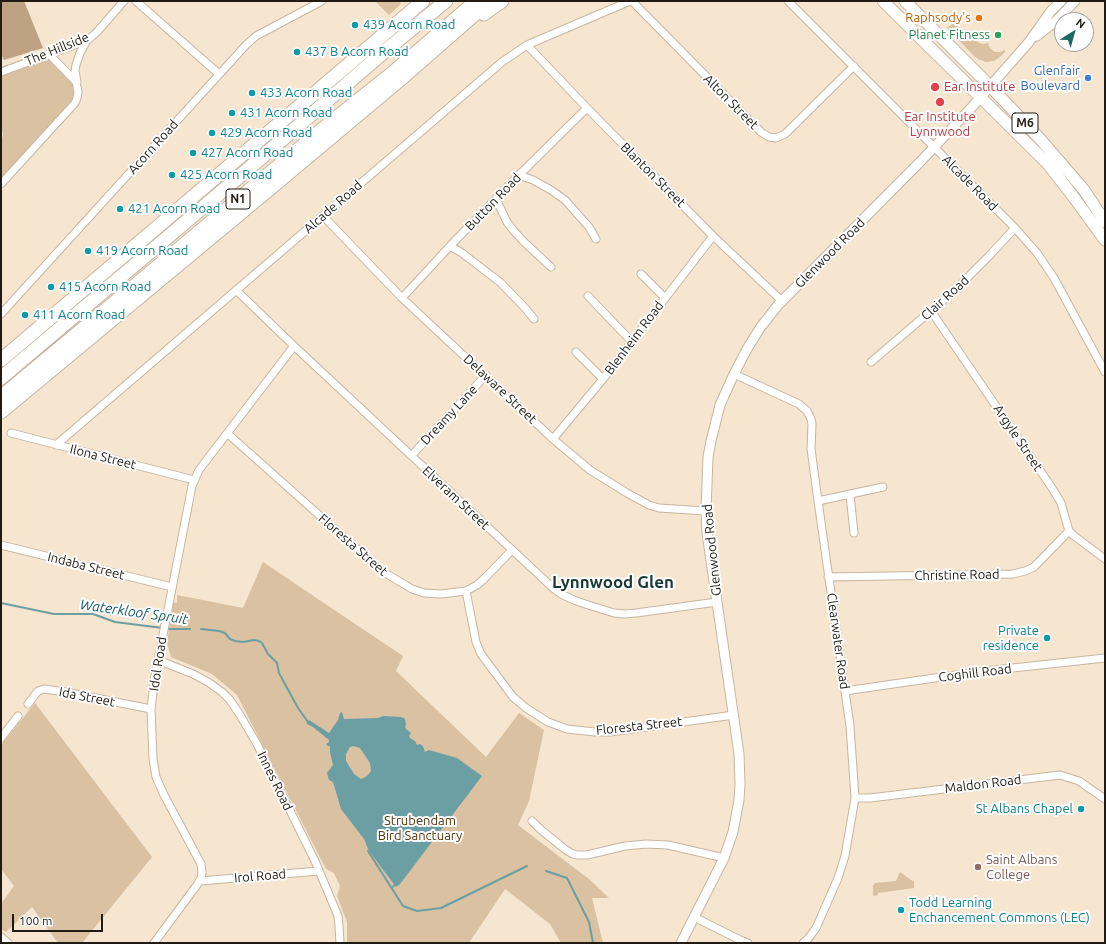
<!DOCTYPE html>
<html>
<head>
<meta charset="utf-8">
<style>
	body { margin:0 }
	#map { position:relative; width:1106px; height:944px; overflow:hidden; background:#f6e5cf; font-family:Ubuntu,sans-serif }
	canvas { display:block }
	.frame { position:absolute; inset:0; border:2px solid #211b13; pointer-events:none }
	.north { position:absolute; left:1054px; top:12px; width:40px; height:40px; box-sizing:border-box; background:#fff; border:1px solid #a6a4a1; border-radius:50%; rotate:37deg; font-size:11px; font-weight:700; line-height:16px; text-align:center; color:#211b13 }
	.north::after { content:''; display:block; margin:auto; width:14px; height:18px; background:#1d6861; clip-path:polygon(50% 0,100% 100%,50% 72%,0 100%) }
	.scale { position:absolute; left:12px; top:914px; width:91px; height:18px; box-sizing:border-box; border:2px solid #211b13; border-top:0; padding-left:5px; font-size:12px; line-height:14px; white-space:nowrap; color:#211b13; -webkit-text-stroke:3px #fff; paint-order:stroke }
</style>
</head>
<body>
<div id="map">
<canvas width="1106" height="944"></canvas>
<div class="frame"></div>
<div class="north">N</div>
<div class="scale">100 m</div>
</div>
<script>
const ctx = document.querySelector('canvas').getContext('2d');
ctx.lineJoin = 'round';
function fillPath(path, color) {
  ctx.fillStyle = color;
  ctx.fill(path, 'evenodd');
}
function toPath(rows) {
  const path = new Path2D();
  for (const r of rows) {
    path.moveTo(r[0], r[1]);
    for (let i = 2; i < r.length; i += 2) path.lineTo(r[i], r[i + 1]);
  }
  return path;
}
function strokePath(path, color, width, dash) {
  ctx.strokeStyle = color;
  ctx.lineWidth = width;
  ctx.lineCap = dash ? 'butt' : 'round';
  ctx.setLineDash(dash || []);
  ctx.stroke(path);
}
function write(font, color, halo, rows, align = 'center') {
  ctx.font = font + ' Ubuntu,sans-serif';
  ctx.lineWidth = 4;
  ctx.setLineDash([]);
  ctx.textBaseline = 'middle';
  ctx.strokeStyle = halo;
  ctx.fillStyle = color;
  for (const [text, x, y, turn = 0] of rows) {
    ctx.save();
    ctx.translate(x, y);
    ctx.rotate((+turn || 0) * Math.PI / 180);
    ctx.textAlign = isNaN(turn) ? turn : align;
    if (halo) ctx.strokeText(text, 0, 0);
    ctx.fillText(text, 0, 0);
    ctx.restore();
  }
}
const green = toPath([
	[375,1,399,1,401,4,389,15],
	[954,23,966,36,976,40,976,41,982,44,988,43,990,48,995,52,1000,52,1005,50,1005,52,1001,56,994,61,986,62,980,60,975,57,947,28],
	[41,59,48,59,69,79,74,87,74,94,70,104,1,179,1,144,3,134,1,127,1,75],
	[263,562,403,656,396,671,486,757,519,713,544,730,529,801,518,825,589,879,609,898,592,898,603,943,561,943,550,924,505,889,469,943,347,943,347,922,337,896,340,886,334,873,326,869,237,695,212,674,171,657,167,643,173,602,177,603,177,595,243,608],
	[35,703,152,857,82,943,58,943,32,907,6,932,1,929,1,904,14,886,1,869,1,745],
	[900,872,914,882,914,888,878,893,878,895,874,896,873,895,873,886,875,883,896,881]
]);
const forest = toPath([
	[1,1,24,1,43,48,4,60,1,54]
]);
const water = toPath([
	[342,712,344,719,378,718,383,716,401,717,405,719,406,725,405,726,406,729,411,733,409,736,410,738,415,741,417,745,420,744,423,746,425,752,429,750,457,758,482,776,400,884,396,887,369,851,364,839,341,809,333,782,329,780,327,773,333,765,330,752,330,746,328,746,326,744,329,742,329,740,313,727,309,725,306,723,309,720,329,733,338,720,340,713],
	[353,746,360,748,370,763,371,771,367,776,361,779,354,774,346,761,346,754,350,747]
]);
const stream = toPath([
	[1,603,54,614,93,614,115,622,163,628],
	[167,629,190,629],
	[201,629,219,631,225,633,230,639,235,641,243,642,254,640,259,641,262,643,268,654,277,663,279,673,298,708,308,722],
	[368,851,403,906,417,911,441,908,527,866],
	[546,871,567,878,589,922,593,943],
	[392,888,396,883]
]);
const minor = toPath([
	[136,1,219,74],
	[632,1,761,132,769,137,776,138,785,134,854,66],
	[788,1,1015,228,1037,253,1054,278,1105,372],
	[527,45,587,108,713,236,782,301],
	[1,72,88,40,97,32,124,1],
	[77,82,75,71,76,65,80,53,87,40],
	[519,175,533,180,551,190,565,200,589,227,596,239],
	[1,184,75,103,77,98,78,92,76,82,49,54],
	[496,199,507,222,514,231,523,241,551,267],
	[323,216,402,298,553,439,590,470,627,493,649,505,659,508,706,511],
	[450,246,462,253,501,283,525,308,534,319],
	[641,274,665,298],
	[236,290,294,346,553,588,561,594,574,600,585,604,614,613,625,614,636,613,717,602],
	[588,296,632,342],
	[402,298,450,246,519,175,587,108],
	[931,311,1052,488,1061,503,1069,531,1073,535,1105,559],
	[1,314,246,45,256,36,322,1],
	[576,352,603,379],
	[871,362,953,292,989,256,1015,228],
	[734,374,799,404,807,411,811,419,812,424,811,449,818,501,850,726,855,798,845,856,838,878,816,928,808,939,803,943],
	[11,433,194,480],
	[228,434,382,571,412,589,424,593,441,594,466,591,476,642,481,654,513,697,526,708,548,722,567,729,595,732,610,732,734,715],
	[553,439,603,379,713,236],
	[56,445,502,62,527,45,630,1],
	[412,455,486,375],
	[850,495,854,533],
	[818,501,883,487],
	[1,545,172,587],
	[828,577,1013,574,1025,571,1034,567,1069,531],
	[466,591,477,585,485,578,512,550],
	[158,660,193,674,208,682,222,692,230,700,240,715,257,744,315,861,338,916,339,926,340,943],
	[845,691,976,672,1105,658],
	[28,704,38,691,44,689,65,692,151,709],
	[1,738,18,716],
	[855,798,870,798,1060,775,1079,781,1105,799],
	[532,821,540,829,566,850,573,854,577,855,587,855,625,846,646,844,668,845,724,858],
	[200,881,319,871],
	[694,917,740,940,748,943],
	[1,937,8,943],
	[154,943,197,885,201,878,202,873,201,864,164,795,156,777,153,759,151,709,155,676,192,486,199,470,294,346]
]);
const tertiary = toPath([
	[1037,36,1057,20,1075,1],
	[681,943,724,858,733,832,739,800,740,784,739,754,707,533,706,511,708,457,711,441,720,405,734,374,747,349,760,328,778,305,920,162,972,107,1029,42,1051,11,1061,1]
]);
const primary = toPath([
	[883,1,1048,164,1069,191,1105,240],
	[905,1,990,86,1041,140,1084,190,1105,222]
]);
const motorway = toPath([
	[484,14,502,1],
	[1,360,423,1],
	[1,378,240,176,385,51,446,1],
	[1,397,331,122,396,70,476,1],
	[1,412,260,197,402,78,490,1]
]);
const markers = [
	[979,18,4,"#e8710a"],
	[355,25,4,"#0f9aa8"],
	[998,35,4,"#2e9e5b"],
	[297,52,4,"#0f9aa8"],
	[1088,78,4,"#3f7fe0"],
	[935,87,5,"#e0444e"],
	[252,93,4,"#0f9aa8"],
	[940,102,5,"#e0444e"],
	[232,113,4,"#0f9aa8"],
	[212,133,4,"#0f9aa8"],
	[193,153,4,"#0f9aa8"],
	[172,175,4,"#0f9aa8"],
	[120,209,4,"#0f9aa8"],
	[88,251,4,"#0f9aa8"],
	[51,287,4,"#0f9aa8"],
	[25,315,4,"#0f9aa8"],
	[1047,638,4,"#0f9aa8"],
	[1081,809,4,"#0f9aa8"],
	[978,867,4,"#8d6e63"],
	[901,910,4,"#0f9aa8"]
];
const shields = [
	[1025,123,26],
	[238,199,24]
];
const shieldNames = [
	["M6",1025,123],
	["N1",238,199]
];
const foodNames = [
	["Raphsody's",971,18]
];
const cultureNames = [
	["439 Acorn Road",363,25],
	["437 B Acorn Road",305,52],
	["433 Acorn Road",260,93],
	["431 Acorn Road",240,113],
	["429 Acorn Road",220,133],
	["427 Acorn Road",201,153],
	["425 Acorn Road",180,175],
	["421 Acorn Road",128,209],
	["419 Acorn Road",96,251],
	["415 Acorn Road",59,287],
	["411 Acorn Road",33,315],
	["Private",1039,631,"right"],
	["residence",1039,646,"right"],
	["St Albans Chapel",1073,809,"right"],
	["Todd Learning",909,903],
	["Enchancement Commons (LEC)",909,918]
];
const leisureNames = [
	["Planet Fitness",990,35]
];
const streetNames = [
	["The Hillside",57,49,-22],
	["Alton Street",731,102,45],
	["Acorn Road",153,147,-48],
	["Blanton Street",653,175,45],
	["Alcade Road",970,183,45],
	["Button Road",493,202,-46],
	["Alcade Road",333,207,-41],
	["Glenwood Road",830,253,-45],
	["Clair Road",945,298,-42],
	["Blenheim Road",634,338,-53],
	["Delaware Street",500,389,43],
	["Dreamy Lane",449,415,-47],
	["Argyle Street",1018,438,56],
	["Ilona Street",103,457,14],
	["Elveram Street",456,498,43],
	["Floresta Street",353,545,41],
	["Glenwood Road",712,550,-96],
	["Indaba Street",86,566,14],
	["Christine Road",957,575,-1],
	["Clearwater Road",838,641,82],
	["Idol Road",158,664,-81],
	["Coghill Road",975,673,-7],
	["Ida Street",87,697,11],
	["Floresta Street",639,726,-6],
	["Innes Road",275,781,64],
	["Maldon Road",983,784,-7],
	["Irol Road",260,876,-5]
];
const shopNames = [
	["Glenfair",1080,71],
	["Boulevard",1080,86]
];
const healthNames = [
	["Ear Institute",944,87],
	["Ear Institute",940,117,"center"],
	["Lynnwood",940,132,"center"]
];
const parkNames = [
	["Strubendam",420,821],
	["Bird Sanctuary",420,836]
];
const educationNames = [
	["Saint Albans",986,860],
	["College",986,875]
];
const waterNames = [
	["Waterkloof Spruit",134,612,8]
];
const districtNames = [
	["Lynnwood Glen",613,582]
];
fillPath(green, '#d9c1a2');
fillPath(forest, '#bda382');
fillPath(water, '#6c9fa4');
strokePath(stream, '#6c9fa4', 2);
strokePath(minor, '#c6b5a0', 9);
strokePath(tertiary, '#c6b5a0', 11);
strokePath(primary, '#c6b5a0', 13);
strokePath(motorway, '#c6b5a0', 15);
strokePath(minor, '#fff', 7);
strokePath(tertiary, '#fff', 9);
strokePath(primary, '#fff', 11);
strokePath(motorway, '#fff', 13);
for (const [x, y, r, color] of markers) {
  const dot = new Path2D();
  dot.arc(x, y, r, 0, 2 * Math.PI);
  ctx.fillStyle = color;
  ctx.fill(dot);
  strokePath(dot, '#fff', 1.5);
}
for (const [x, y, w] of shields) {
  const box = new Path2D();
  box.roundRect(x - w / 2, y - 10, w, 20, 3);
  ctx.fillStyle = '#fff';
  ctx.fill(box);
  strokePath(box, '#211b13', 1);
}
write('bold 12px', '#211b13', null, shieldNames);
write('13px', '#c56008', '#fff', foodNames, 'right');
write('13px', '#0d838f', '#fff', cultureNames, 'left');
write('13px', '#27864d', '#fff', leisureNames, 'right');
write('13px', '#211b13', '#fff', streetNames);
write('13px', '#366cbe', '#fff', shopNames, 'right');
write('13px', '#be3a42', '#fff', healthNames, 'left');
write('13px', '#53380d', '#fff', parkNames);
write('13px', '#785e54', '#fff', educationNames, 'left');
write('italic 14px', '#145c62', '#fff', waterNames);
write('bold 17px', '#183a36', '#fff', districtNames);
</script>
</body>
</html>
